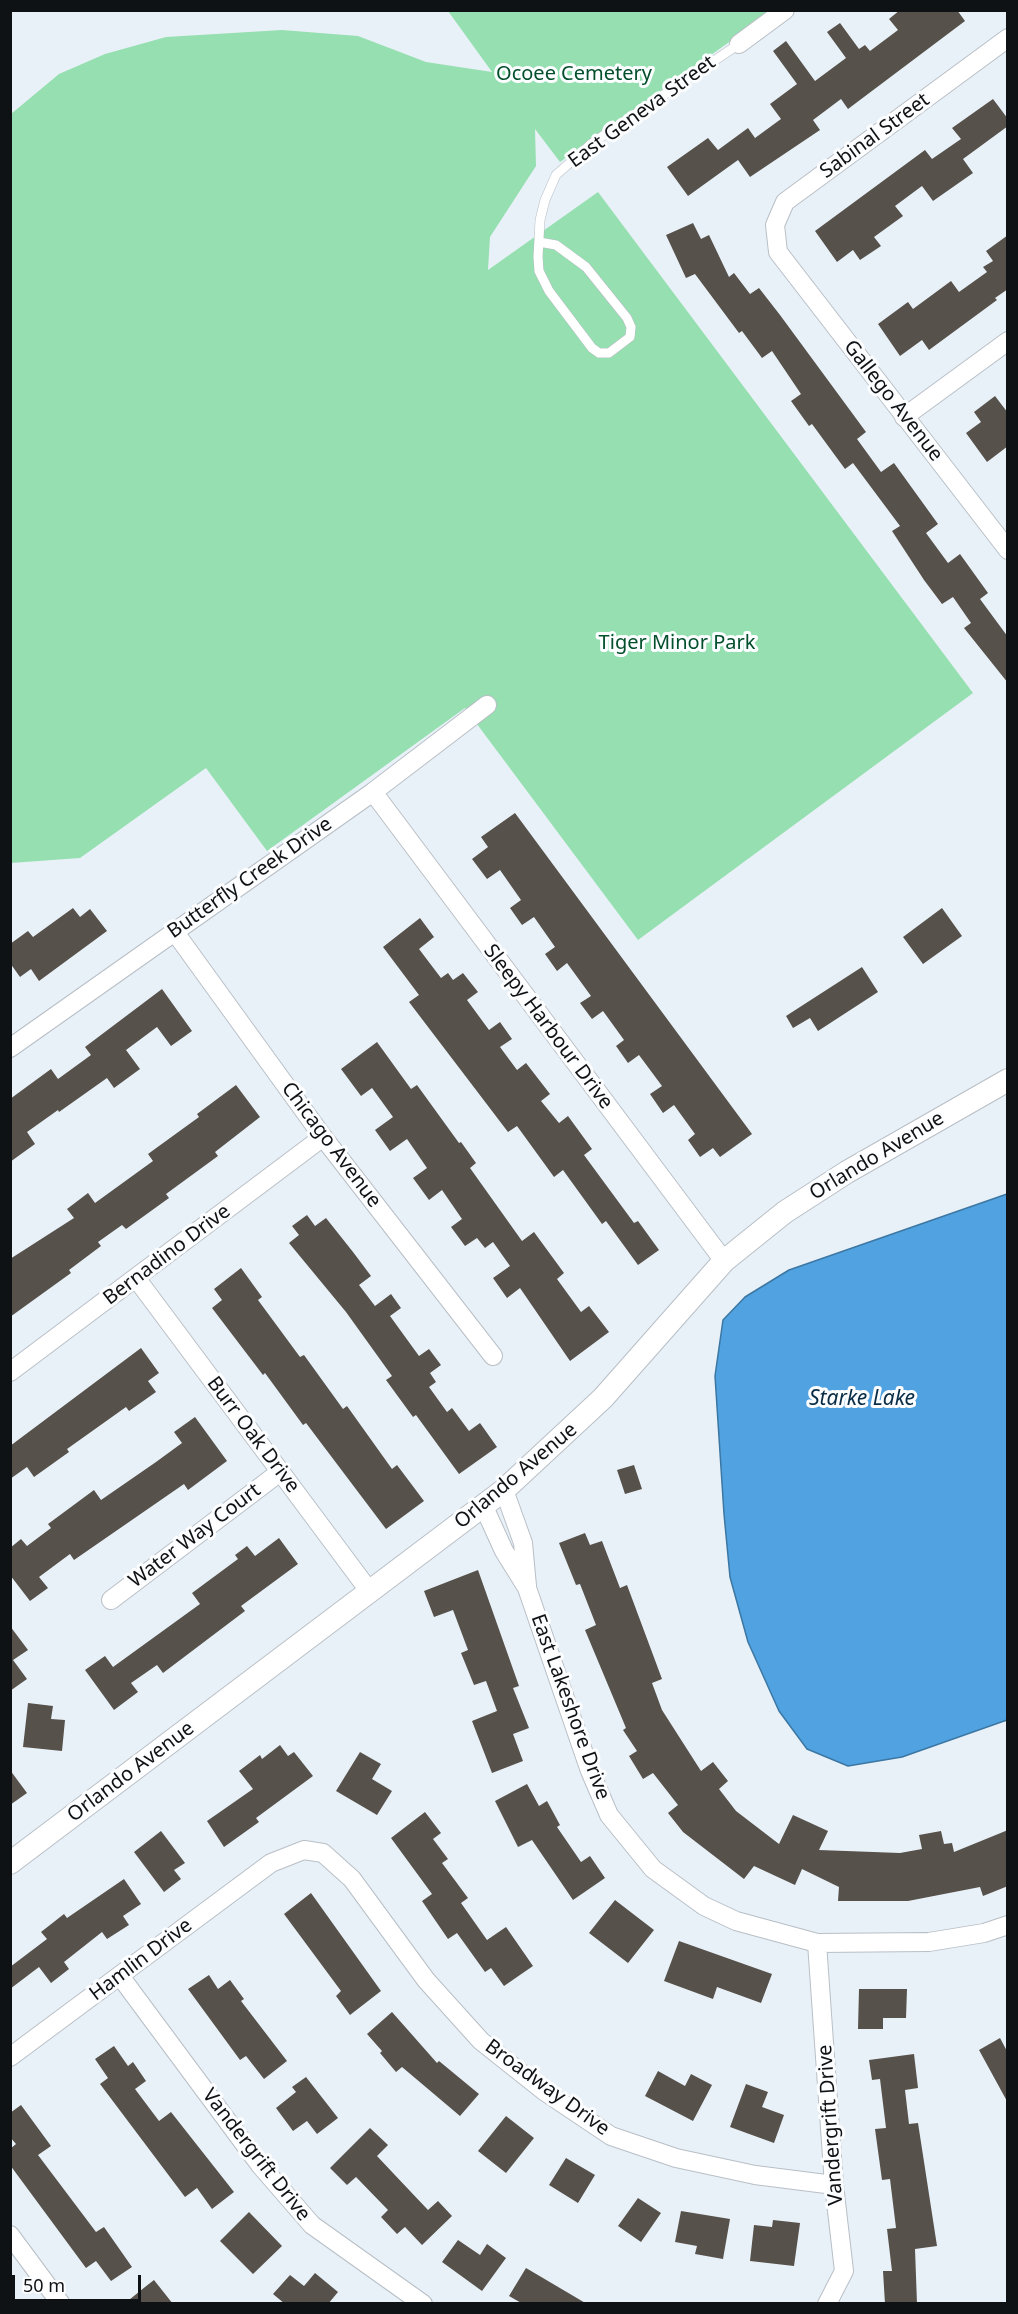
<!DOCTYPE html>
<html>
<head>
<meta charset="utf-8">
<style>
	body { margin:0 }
	#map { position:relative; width:1018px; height:2314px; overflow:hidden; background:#e9f1f8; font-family:"Noto Sans",sans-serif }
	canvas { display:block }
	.frame { position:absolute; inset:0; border:12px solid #0f1214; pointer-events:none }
	.scale { position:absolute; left:12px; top:2275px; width:129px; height:27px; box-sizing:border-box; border:3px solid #0f1214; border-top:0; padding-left:8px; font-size:18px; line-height:21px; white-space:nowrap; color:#0f1214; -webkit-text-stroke:4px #fcfdff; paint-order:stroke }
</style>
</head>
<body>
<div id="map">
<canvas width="1018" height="2314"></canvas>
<div class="frame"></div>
<div class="scale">50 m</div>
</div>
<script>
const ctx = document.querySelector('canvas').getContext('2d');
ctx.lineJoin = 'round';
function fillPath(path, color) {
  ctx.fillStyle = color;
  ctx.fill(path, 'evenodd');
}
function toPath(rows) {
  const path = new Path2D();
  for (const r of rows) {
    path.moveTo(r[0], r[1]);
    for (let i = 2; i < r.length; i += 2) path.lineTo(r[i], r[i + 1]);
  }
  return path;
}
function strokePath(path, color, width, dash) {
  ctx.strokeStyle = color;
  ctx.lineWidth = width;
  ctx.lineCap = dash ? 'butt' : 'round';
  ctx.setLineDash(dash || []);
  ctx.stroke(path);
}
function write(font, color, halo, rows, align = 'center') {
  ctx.font = font + ' "Noto Sans",sans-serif';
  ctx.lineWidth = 6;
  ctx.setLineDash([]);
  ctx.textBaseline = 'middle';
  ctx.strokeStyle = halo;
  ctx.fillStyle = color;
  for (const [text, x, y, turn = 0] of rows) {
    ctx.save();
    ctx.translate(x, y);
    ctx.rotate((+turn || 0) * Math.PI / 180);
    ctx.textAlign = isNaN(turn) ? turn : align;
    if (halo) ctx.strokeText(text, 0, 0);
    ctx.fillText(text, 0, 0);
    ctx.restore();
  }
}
const green = toPath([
	[448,11,773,11,560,162,535,129,536,166,490,237,488,270,598,192,973,693,638,940,465,708,267,851,206,768,80,858,11,863,11,114,59,74,105,54,166,37,282,30,358,36,426,62,492,72]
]);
const water = toPath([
	[1007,1194,1007,1720,902,1757,848,1766,807,1749,779,1711,748,1642,730,1577,724,1514,715,1376,723,1320,745,1297,789,1270,1007,1194]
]);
const building = toPath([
	[900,10,957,10,965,21,848,109,841,99,813,120,820,130,750,177,738,160,688,196,667,167,708,138,718,150,748,128,755,138,781,119,770,104,797,84,773,51,786,41,815,81,846,58,827,32,840,23,859,49,865,45,870,51,898,30,889,19],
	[993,99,1008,119,1008,126,963,159,973,173,933,201,922,186,895,206,903,216,874,237,881,246,860,260,853,250,837,262,815,231,925,150,932,159,961,139,952,128],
	[693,223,701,239,709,235,729,277,734,273,750,294,759,288,780,315,866,432,857,439,881,472,894,463,938,524,926,533,948,563,960,554,988,593,980,599,1008,637,1008,683,964,628,971,623,953,597,942,604,924,580,892,531,900,526,853,463,845,469,812,424,809,426,791,401,801,394,772,351,762,358,742,331,739,333,695,274,686,278,666,235],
	[1008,235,1008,289,995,298,997,300,929,350,922,340,900,356,878,324,908,302,913,309,951,281,959,292,987,272,983,267,993,261,986,251],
	[995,396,1008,413,1008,446,987,462,966,433,981,422,974,412],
	[515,813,752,1134,720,1157,713,1148,700,1157,688,1140,695,1134,674,1105,663,1113,650,1094,662,1086,639,1055,628,1063,616,1046,624,1040,603,1011,592,1019,580,1003,591,996,567,963,557,971,545,954,555,947,534,917,522,925,510,908,521,900,500,870,487,879,472,859,488,847,481,837],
	[73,908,80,917,90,909,107,931,39,981,31,969,20,977,10,963,10,944,28,931,33,937],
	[942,908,962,936,923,964,903,937],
	[420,918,434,937,419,949,441,978,448,973,453,980,463,973,478,992,467,1000,489,1030,500,1022,512,1039,500,1047,517,1070,526,1063,550,1094,541,1101,559,1123,568,1116,592,1149,584,1155,634,1223,638,1221,659,1250,638,1265,606,1221,602,1224,563,1170,554,1177,517,1126,508,1132,409,1002,419,995,383,947],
	[862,967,878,992,818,1031,810,1018,793,1028,786,1016],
	[162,989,192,1031,171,1046,157,1027,126,1050,140,1069,114,1088,107,1078,59,1112,58,1110,27,1132,35,1144,10,1162,10,1099,51,1069,58,1079,91,1055,85,1047],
	[377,1042,411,1089,417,1085,459,1143,461,1142,476,1163,470,1168,522,1241,534,1232,564,1273,557,1279,581,1312,589,1306,609,1332,570,1361,520,1288,507,1298,493,1278,510,1266,493,1242,485,1248,477,1238,465,1246,451,1227,462,1219,442,1190,429,1200,413,1178,427,1168,407,1139,390,1151,375,1130,393,1117,372,1088,361,1096,341,1069],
	[236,1085,260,1117,215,1152,218,1156,166,1194,169,1198,126,1229,122,1225,98,1242,101,1246,69,1270,71,1273,10,1317,10,1259,74,1218,67,1209,88,1193,95,1203,153,1161,148,1154,199,1117,197,1114],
	[307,1215,315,1226,326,1218,353,1252,371,1276,359,1285,375,1306,391,1294,401,1308,390,1316,419,1356,429,1349,441,1365,430,1373,436,1382,429,1387,447,1412,452,1408,469,1431,480,1423,497,1447,459,1474,416,1415,413,1417,386,1380,392,1376,346,1312,289,1243,299,1235,292,1226],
	[241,1268,262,1297,258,1300,300,1357,304,1355,343,1409,347,1406,392,1469,397,1465,424,1501,386,1529,306,1423,303,1425,265,1373,263,1375,212,1308,222,1300,214,1289],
	[141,1348,159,1373,148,1381,156,1392,129,1411,126,1407,67,1449,69,1452,34,1477,27,1467,10,1479,10,1446],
	[195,1417,227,1461,188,1490,184,1484,74,1560,70,1554,39,1577,48,1588,30,1601,10,1575,10,1548,21,1539,27,1546,51,1528,48,1524,94,1490,101,1500,156,1462,182,1443,174,1432],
	[634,1465,642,1489,625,1494,617,1470],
	[585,1533,590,1545,602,1541,620,1588,627,1585,662,1679,652,1683,662,1710,701,1771,713,1762,728,1781,719,1789,736,1811,779,1844,793,1815,828,1831,819,1850,900,1853,922,1849,919,1835,941,1831,944,1844,952,1843,954,1852,1008,1830,1008,1886,983,1896,980,1887,908,1901,838,1901,839,1887,802,1869,795,1885,754,1866,744,1879,683,1832,668,1813,678,1805,653,1773,643,1779,629,1756,637,1751,623,1730,626,1728,585,1630,596,1625,580,1584,576,1585,559,1543],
	[279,1538,298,1564,241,1606,245,1611,163,1673,157,1665,131,1683,138,1692,114,1710,85,1670,105,1656,113,1667,200,1604,192,1593,238,1559,235,1555,247,1546,255,1556],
	[478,1570,519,1686,513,1688,529,1728,513,1734,523,1761,492,1773,472,1721,497,1711,486,1681,474,1685,461,1653,468,1650,453,1610,434,1617,424,1591],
	[10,1626,28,1650,13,1660,27,1679,10,1691],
	[28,1703,53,1706,51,1719,65,1720,62,1751,23,1747],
	[280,1745,288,1756,294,1752,313,1776,256,1818,259,1822,224,1847,207,1821,253,1789,239,1771,260,1755,262,1759],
	[360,1752,381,1764,372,1779,392,1791,377,1815,336,1791],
	[10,1770,27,1793,10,1805],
	[527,1784,539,1806,547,1801,560,1825,557,1827,581,1862,590,1856,605,1878,573,1900,532,1840,518,1847,495,1801],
	[425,1812,441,1833,433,1839,448,1859,442,1863,468,1898,461,1903,487,1940,506,1927,533,1966,504,1986,491,1968,485,1972,457,1933,448,1939,422,1901,432,1894,391,1838],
	[161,1831,185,1863,174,1870,181,1879,164,1892,134,1852],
	[124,1879,141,1904,123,1916,129,1925,107,1939,102,1932,64,1962,69,1969,51,1983,39,1967,10,1989,10,1967,47,1939,41,1932,64,1914,67,1918],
	[311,1893,381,1991,350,2015,336,1996,341,1991,284,1914],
	[615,1900,654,1930,628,1963,589,1933],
	[679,1941,772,1974,761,2003,717,1987,713,1999,664,1981],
	[209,1975,218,1989,230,1980,244,1999,241,2001,287,2061,264,2079,246,2056,240,2060,188,1989],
	[859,1989,907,1989,906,2018,883,2018,883,2029,858,2029],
	[392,2012,437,2063,439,2061,479,2094,460,2116,402,2067,396,2072,380,2053,382,2051,367,2034],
	[1000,2038,1008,2053,1008,2103,979,2050],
	[114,2046,128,2066,133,2062,146,2081,135,2089,159,2121,171,2112,234,2192,212,2209,197,2188,185,2197,100,2084,108,2078,95,2059],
	[914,2054,918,2088,905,2090,909,2124,918,2123,937,2246,915,2249,917,2304,885,2304,883,2271,892,2271,887,2229,896,2228,890,2179,882,2180,875,2129,886,2128,880,2079,872,2080,869,2060],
	[658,2071,685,2086,691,2074,712,2085,693,2121,645,2096],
	[306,2077,338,2118,317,2134,307,2121,293,2131,276,2108,296,2092,292,2087],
	[746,2084,768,2092,762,2107,784,2115,774,2143,730,2127],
	[21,2105,51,2146,38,2155,96,2232,104,2227,132,2267,111,2281,96,2261,86,2268,10,2165,10,2149,16,2144,10,2137,10,2113],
	[506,2116,534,2138,506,2173,478,2151],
	[370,2128,388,2145,377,2156,393,2173,428,2210,438,2201,452,2216,422,2245,405,2227,397,2234,381,2217,388,2210,356,2177,347,2185,330,2168],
	[566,2158,595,2175,578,2203,549,2185],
	[638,2198,661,2213,641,2242,618,2226],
	[681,2211,730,2219,723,2259,695,2254,697,2246,675,2242],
	[249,2212,282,2246,253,2274,220,2241],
	[773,2220,800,2223,794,2266,750,2261,754,2225,772,2227],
	[458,2240,480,2255,487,2244,506,2258,482,2291,442,2262],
	[526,2268,587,2304,523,2304,509,2296],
	[315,2273,338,2292,328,2304,285,2304,273,2294,290,2275,304,2286],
	[154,2280,173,2304,124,2304,145,2287]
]);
const service = toPath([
	[539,242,556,245,586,267,627,318,631,327,630,337,609,353,599,353,592,348,549,291,539,271,538,257,540,220,545,200,556,175,591,144,739,44]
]);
const minor = toPath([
	[1008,38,785,202,775,225,778,252,1008,550],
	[739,44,785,10],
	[904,417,1008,341],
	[373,792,724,1261],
	[174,931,323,1137,493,1356],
	[10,1048,373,792,487,705],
	[136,1278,370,1592],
	[10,1372,323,1137],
	[504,1490,523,1543,527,1586],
	[484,1507,504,1551,527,1588,590,1771,609,1815,653,1869,704,1906,736,1921,817,1943,929,1942,984,1933,1008,1925],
	[111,1600,280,1472],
	[817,1943,834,2185,844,2271,827,2304],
	[120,1976,260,2165,312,2225,423,2304],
	[10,2057,271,1863,304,1850,323,1853,352,1879,426,1980,481,2041,544,2091,611,2136,676,2158,755,2175,834,2185],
	[10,2235,61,2304]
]);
const tertiary = toPath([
	[10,1863,504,1490,603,1398,724,1261,785,1212,847,1172,1008,1080]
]);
const parkNames = [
	["Ocoee Cemetery",574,74],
	["Tiger Minor Park",677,643]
];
const streetNames = [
	["East Geneva Street",642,112,-36],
	["Sabinal Street",875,136,-36],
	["Gallego Avenue",893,401,52],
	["Butterfly Creek Drive",250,878,-35],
	["Sleepy Harbour Drive",548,1027,53],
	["Chicago Avenue",331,1145,53],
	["Orlando Avenue",877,1156,-31],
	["Bernadino Drive",167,1255,-37],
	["Burr Oak Drive",253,1435,53],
	["Orlando Avenue",516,1476,-40],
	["Water Way Court",195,1536,-37],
	["East Lakeshore Drive",570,1707,70],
	["Orlando Avenue",131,1772,-37],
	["Hamlin Drive",141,1960,-37],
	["Broadway Drive",547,2088,36],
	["Vandergrift Drive",831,2125,-94],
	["Vandergrift Drive",256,2155,52]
];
const waterNames = [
	["Starke Lake",862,1399]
];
fillPath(green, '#96dfb0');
fillPath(water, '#50a2e0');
strokePath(water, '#3c77a3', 1.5);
fillPath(building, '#56514a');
strokePath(service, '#b8bfc6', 10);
strokePath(minor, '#b8bfc6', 20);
strokePath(tertiary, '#b8bfc6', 24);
strokePath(service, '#fff', 9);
strokePath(minor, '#fff', 18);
strokePath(tertiary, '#fff', 22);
write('20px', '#024f2b', '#fcfdff', parkNames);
write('20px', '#0f1214', '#fcfdff', streetNames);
write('italic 21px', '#082c45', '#fcfdff', waterNames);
</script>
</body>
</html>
